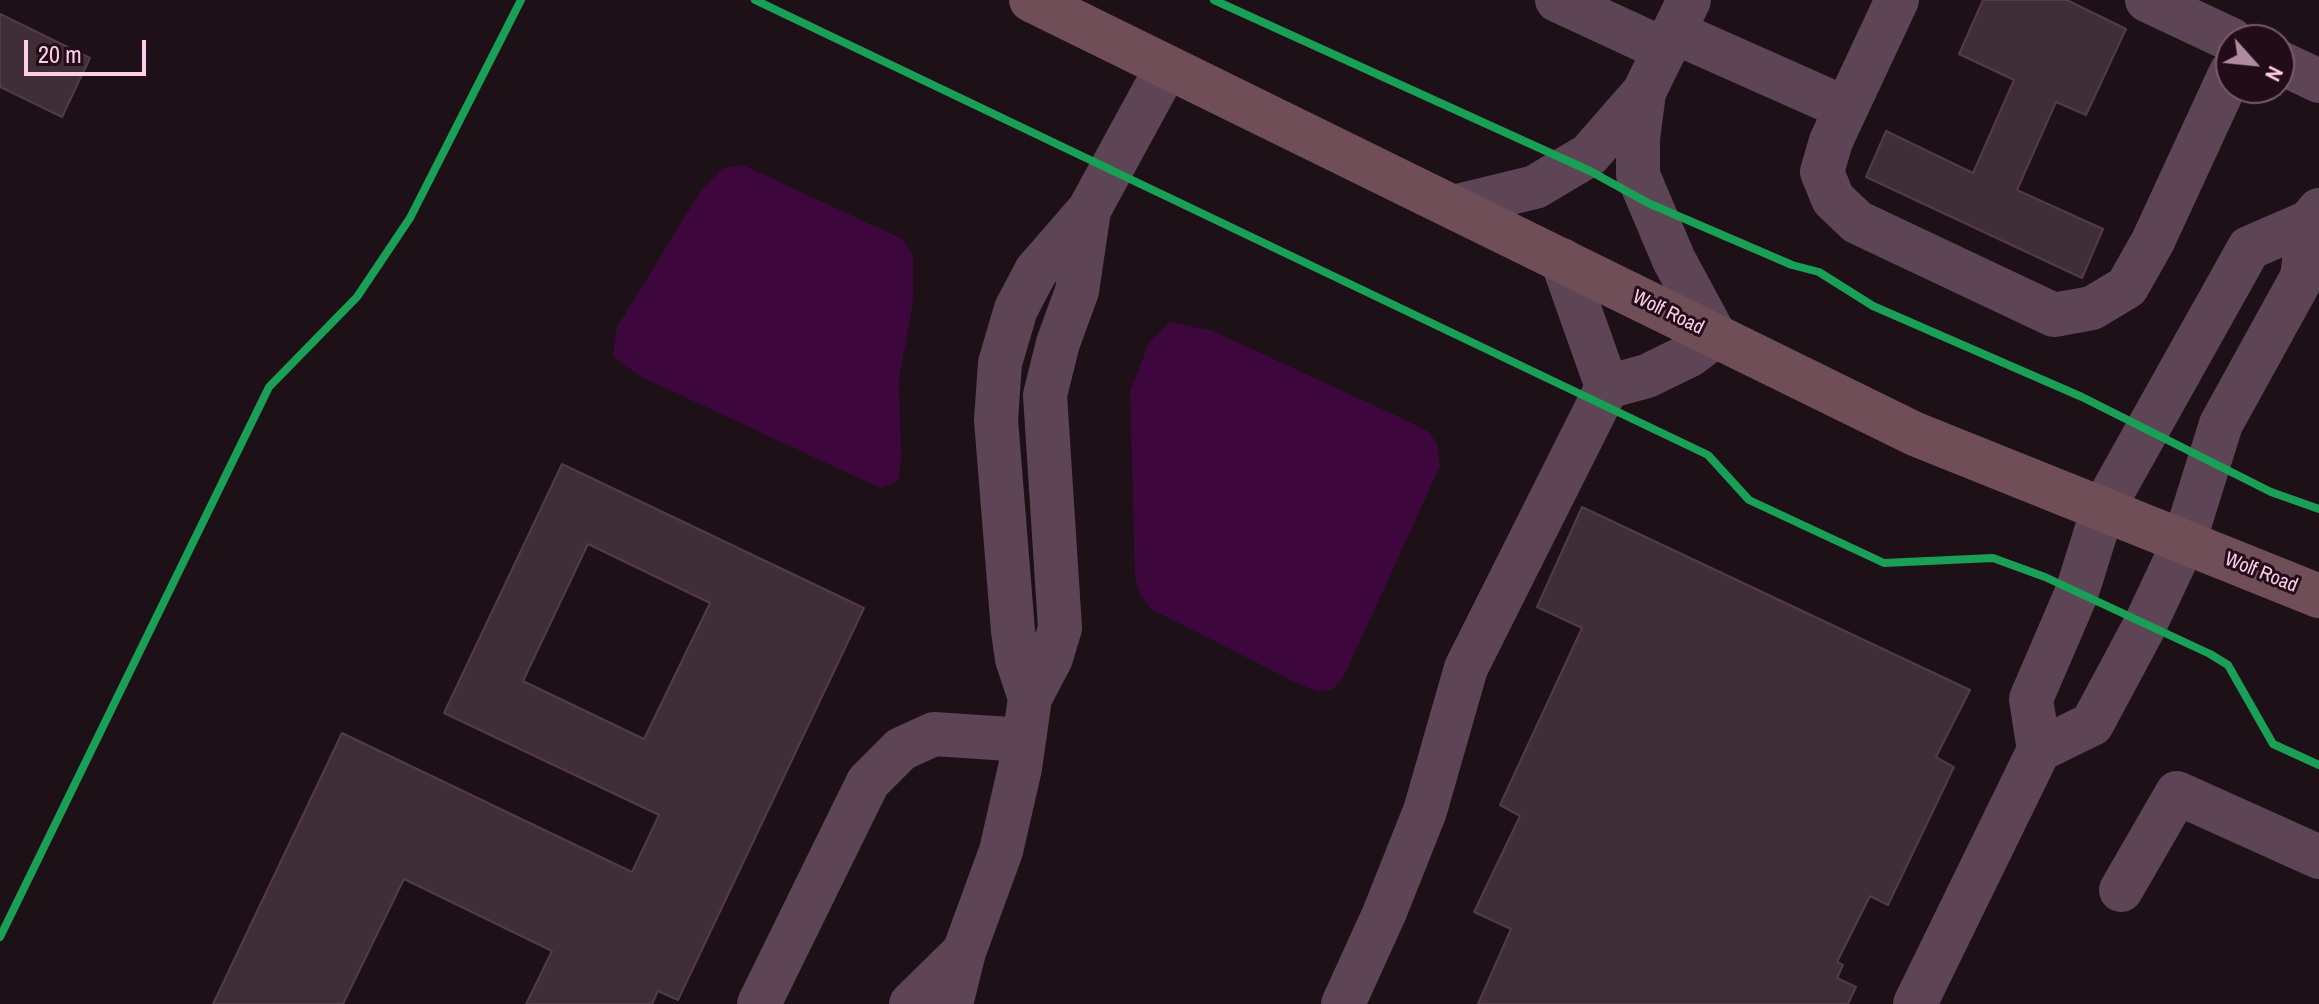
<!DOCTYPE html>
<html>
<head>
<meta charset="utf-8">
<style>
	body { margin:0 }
	#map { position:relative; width:2319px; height:1004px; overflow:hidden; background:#1d1117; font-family:"Archivo Narrow",sans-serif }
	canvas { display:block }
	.north { position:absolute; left:2215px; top:24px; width:80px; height:80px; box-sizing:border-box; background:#220c17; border:2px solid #7a596b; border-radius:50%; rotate:117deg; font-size:22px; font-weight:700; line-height:32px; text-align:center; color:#ffcde9 }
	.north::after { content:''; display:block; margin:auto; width:28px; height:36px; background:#b08ba0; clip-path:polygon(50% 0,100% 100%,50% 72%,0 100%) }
	.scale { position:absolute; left:24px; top:40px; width:122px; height:36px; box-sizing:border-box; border:4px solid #ffcde9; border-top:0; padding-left:10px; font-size:24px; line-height:28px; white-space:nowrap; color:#ffcde9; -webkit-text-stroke:6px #220c17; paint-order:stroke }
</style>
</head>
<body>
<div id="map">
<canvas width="2319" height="1004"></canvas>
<div class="north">N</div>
<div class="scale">20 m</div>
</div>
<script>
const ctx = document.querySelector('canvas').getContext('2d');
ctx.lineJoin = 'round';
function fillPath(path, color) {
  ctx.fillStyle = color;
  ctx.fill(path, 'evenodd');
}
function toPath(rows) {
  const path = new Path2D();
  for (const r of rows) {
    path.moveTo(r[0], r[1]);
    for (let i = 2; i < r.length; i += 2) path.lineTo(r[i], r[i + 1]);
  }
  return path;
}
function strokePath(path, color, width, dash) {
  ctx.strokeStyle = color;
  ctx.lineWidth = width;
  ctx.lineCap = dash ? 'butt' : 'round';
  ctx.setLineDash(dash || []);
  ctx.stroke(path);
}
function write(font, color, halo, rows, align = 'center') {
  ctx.font = font + ' "Archivo Narrow",sans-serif';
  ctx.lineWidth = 6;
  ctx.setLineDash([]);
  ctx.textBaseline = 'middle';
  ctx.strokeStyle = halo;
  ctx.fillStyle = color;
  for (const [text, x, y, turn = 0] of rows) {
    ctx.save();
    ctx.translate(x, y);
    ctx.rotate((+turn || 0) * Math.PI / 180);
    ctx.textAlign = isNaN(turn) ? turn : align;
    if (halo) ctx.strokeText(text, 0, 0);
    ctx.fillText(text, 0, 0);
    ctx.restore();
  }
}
const water = toPath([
	[743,165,902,239,913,255,913,302,899,379,901,463,898,481,880,488,640,376,613,356,617,327,702,189,723,168],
	[1170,322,1213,331,1416,425,1429,432,1437,444,1440,466,1343,678,1332,690,1318,691,1303,686,1151,609,1140,595,1135,578,1130,391,1149,343]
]);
const building = toPath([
	[1983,0,2067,0,2126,29,2086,115,2056,102,2017,190,2103,229,2082,278,1866,177,1886,131,1973,173,2014,80,1959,54,1983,0],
	[0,14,90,58,62,117,0,87,0,14],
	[562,464,864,608,678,1000,658,991,652,1004,526,1004,552,951,404,879,343,1004,213,1004,342,733,632,872,659,815,444,713,562,464],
	[588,544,710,603,644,739,523,681,588,544],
	[1582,507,1970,690,1936,757,1954,767,1888,905,1870,896,1837,962,1843,965,1837,978,1856,987,1848,1004,1478,1004,1511,929,1474,912,1520,816,1500,805,1582,628,1537,607,1582,507]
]);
const minor = toPath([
	[1557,0,1665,50],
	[1897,0,1831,141,1822,172,1833,199,1857,222,2054,315,2092,308,2127,287,2153,241,2231,72],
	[2147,0,2232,40],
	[1674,32,1845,108],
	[2279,62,2319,81],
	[1453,207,1535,187,1589,155,1644,92,1689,0],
	[1562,260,1607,387],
	[1030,698,1017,659,1013,631,996,420,1000,363,1016,309,1036,271,1089,210,1167,67],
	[2039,750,2092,724,2145,625,2184,542,2221,424,2302,277,2309,222],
	[2121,890,2177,793,2319,857],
	[759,1004,868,782,901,749,934,734,1024,740],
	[911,1004,964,952],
	[951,1004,964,952,1001,851,1020,768,1030,698,1051,658,1060,628,1045,395,1058,343,1077,291,1089,210],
	[1343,1004,1384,914,1425,811,1466,668,1607,387,1647,376,1690,355,1715,336,1674,260,1638,175,1638,139,1644,92],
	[1915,1004,2039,750,2031,699,2077,592,2103,509,2249,248,2309,222,2319,210]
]);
const major = toPath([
	[1031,0,1915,434,2319,596]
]);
const cycleway = toPath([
	[755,0,1708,455,1749,500,1884,563,1993,558,2045,577,2210,654,2228,665,2273,744,2319,765],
	[1214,0,1590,171,1648,203,1792,265,1819,272,1873,306,2082,397,2271,492,2319,509],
	[0,937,269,387,357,297,410,218,521,0]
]);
const streetNames = [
	["Wolf Road",1668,313,26],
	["Wolf Road",2261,573,22]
];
fillPath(water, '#3d073e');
fillPath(building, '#402e37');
strokePath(building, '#523b46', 2);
strokePath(minor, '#5e4555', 44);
strokePath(major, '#704e58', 44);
strokePath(cycleway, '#1a9f57', 8);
write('20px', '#ffcde9', '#220c17', streetNames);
</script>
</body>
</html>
